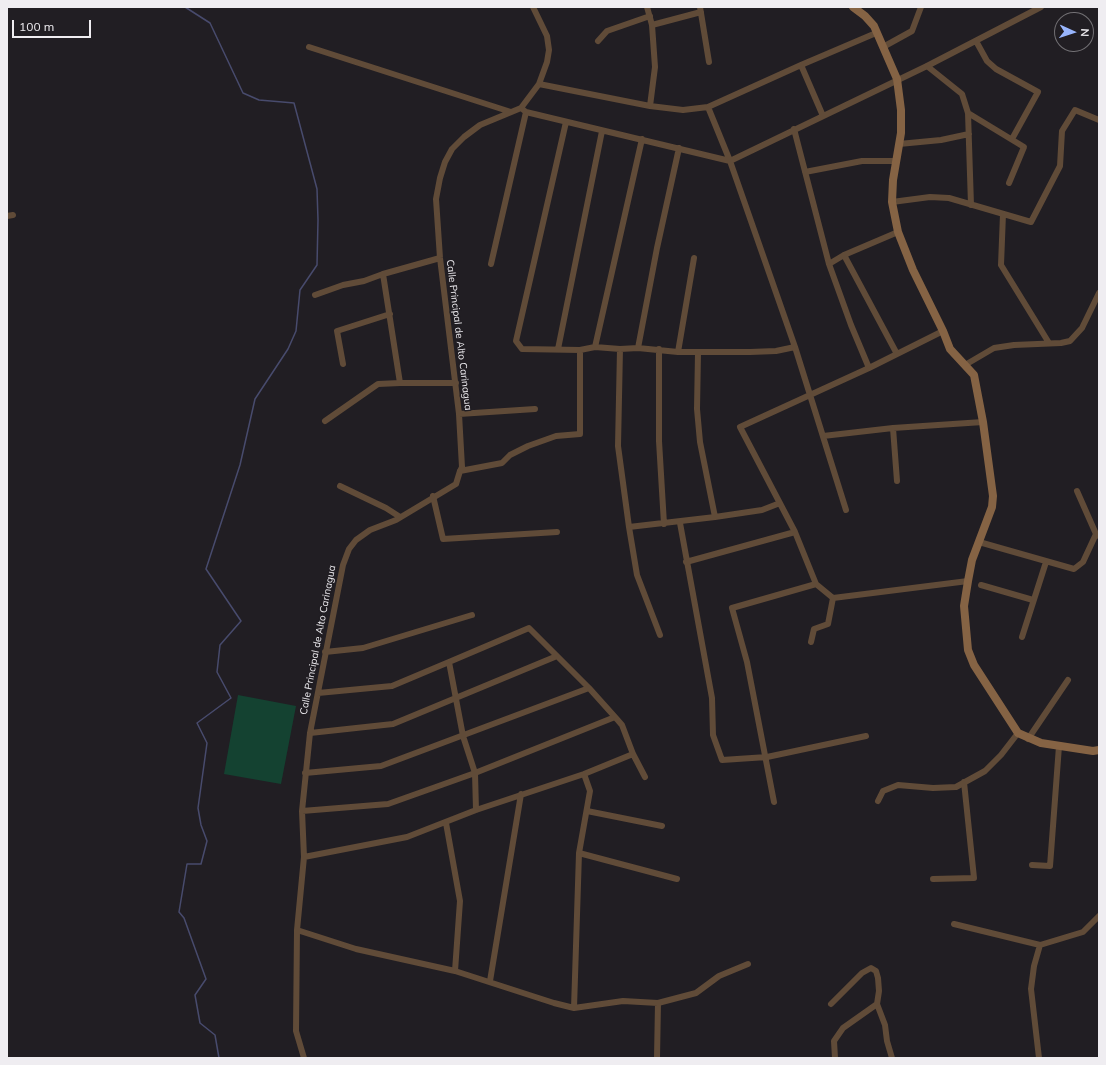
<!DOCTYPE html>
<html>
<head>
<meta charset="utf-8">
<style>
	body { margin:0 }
	#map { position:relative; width:1106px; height:1065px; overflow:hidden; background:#211e23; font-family:Mulish,sans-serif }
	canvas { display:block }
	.frame { position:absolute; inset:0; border:8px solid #efedf1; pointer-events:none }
	.north { position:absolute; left:1054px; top:12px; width:40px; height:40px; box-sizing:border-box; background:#211e23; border:1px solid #737175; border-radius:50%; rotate:93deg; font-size:11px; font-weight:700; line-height:16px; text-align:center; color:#efedf1 }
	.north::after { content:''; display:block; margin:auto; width:14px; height:18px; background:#98b5fd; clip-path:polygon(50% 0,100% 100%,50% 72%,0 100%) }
	.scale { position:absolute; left:12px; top:20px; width:79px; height:18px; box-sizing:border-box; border:2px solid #efedf1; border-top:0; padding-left:5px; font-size:12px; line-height:14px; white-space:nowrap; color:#efedf1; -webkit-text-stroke:3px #211e23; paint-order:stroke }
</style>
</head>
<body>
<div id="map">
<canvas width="1106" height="1065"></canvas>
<div class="frame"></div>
<div class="north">N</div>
<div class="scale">100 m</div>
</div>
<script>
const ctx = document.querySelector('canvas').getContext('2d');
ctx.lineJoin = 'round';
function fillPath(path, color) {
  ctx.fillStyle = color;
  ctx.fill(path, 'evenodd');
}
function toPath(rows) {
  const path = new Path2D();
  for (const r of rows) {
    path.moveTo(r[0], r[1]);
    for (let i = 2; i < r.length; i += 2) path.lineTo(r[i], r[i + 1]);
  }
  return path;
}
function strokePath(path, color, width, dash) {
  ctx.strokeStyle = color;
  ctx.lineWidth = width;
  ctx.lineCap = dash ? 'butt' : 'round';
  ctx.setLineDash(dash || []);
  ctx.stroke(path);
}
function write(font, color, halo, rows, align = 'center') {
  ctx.font = font + ' Mulish,sans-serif';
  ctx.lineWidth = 3;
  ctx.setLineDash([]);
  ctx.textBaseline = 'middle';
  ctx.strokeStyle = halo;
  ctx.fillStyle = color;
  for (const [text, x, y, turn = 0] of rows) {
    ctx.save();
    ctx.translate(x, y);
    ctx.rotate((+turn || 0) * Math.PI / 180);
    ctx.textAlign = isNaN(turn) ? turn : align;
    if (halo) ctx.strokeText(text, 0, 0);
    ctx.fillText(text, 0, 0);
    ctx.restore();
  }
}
const green = toPath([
	[238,695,296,706,281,784,224,774]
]);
const stream = toPath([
	[185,7,210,23,243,93,259,100,294,103,317,189,318,220,317,265,300,290,296,331,288,349,255,399,240,465,206,569,241,621,220,645,217,672,231,698,197,723,207,743,198,808,201,825,207,841,201,864,187,864,179,912,184,918,206,979,195,995,200,1023,215,1035,219,1058]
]);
const street = toPath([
	[647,7,652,25,655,67,650,106],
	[700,7,709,62],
	[652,25,701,12],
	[598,41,607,31,650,16],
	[976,41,987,61,996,69,1038,92,1012,139],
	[309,47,511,112],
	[883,47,912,31,921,7],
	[801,65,823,116],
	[927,66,962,94,968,113,971,205],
	[539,84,650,106,683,110,708,107,801,65,876,33],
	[708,107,730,161,795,347,846,510],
	[521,108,526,112,730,161,927,66,1041,7],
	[968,113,1024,147,1009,183],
	[566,122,516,341,522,349,580,350,595,347,620,349,638,348,678,352,750,352,776,351,795,347],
	[794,129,829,264,851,325,869,368],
	[899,144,941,140,969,134],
	[805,172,862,161,897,161],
	[892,202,930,197,949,198,1031,222,1060,166,1062,131,1075,110,1099,120],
	[1003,214,1001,265,1049,343],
	[7,216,13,215],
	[844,255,897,354],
	[440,258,383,274,400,383,456,383],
	[491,264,526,112],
	[829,264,844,255,898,232],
	[315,295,343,285,364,281,383,274],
	[943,331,869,368,740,427,795,532,816,584,833,598,968,581],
	[595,347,642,139],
	[638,348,657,248,679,148],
	[558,349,602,131],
	[620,349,618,446,629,527,637,575,660,635],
	[659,349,659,441,664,524],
	[678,352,694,258],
	[698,353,697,409,700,442,715,517],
	[343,364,337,331,390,314],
	[965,365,994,348,1014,345,1061,343,1070,341,1082,328,1099,293],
	[459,414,535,409],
	[325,421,378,384,400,383],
	[893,428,897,481],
	[823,436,893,428,983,422],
	[460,471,502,463,510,455,528,446,556,436,580,434,580,350],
	[340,486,386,508,400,517],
	[1077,491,1096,534],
	[433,496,443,539,557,532],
	[680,523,712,698,713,735,722,760,767,757,866,736],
	[629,527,715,517,762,510,780,503],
	[979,542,1074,569,1083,562,1096,534,1099,536],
	[686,562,795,532],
	[981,585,1033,600],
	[1022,637,1046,562],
	[811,642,814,629,828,624,833,598],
	[325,652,363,648,472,615],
	[449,662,529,628,589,688,615,717,622,725,633,754,645,777],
	[318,693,392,686,449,662,463,736,475,773,476,810],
	[310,733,393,724,557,656],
	[1028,739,1068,680],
	[305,773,381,766,589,688],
	[878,801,883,791,898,785,933,788,956,787,985,771,1001,755,1018,733],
	[774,802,747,662,732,608,816,584],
	[302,811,388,804,475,773,615,717],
	[587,811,662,826],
	[446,823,460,901,455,971],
	[579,853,677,879],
	[304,857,407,837,476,810,584,774,633,754],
	[1032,865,1050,866,1059,746],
	[933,879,974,878,964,782],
	[954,924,1040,945],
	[297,930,356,949,455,971,554,1003,574,1008,623,1001,658,1003,657,1058],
	[490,981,521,794],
	[658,1003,696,993,719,976,748,964],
	[831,1004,862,973,871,968,876,971,878,978,879,991,877,1004],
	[574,1008,579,853,590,791,584,774],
	[304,1058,296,1031,297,930,304,857,302,811,310,733,343,565,349,549,356,540,370,530,396,520,456,484,460,471,462,467,459,414,440,258,436,199,440,178,445,162,452,149,464,137,480,125,521,108,539,84,547,62,549,50,547,36,533,7],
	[835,1058,834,1041,843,1028,877,1004,885,1025,887,1041,892,1058],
	[1039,1058,1031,989,1034,966,1040,945,1083,932,1099,916]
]);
const secondary = toPath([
	[853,7,865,16,874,26,897,79,901,110,901,133,893,180,892,202,898,232,913,270,943,331,950,349,974,375,983,422,993,496,992,507,972,560,968,581,964,606,968,650,974,665,1018,733,1041,743,1093,751,1099,750]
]);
const streetNames = [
	["Calle Principal de Alto Carinagua",459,335,83],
	["Calle Principal de Alto Carinagua",318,640,-79]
];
fillPath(green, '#144231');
strokePath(stream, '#484b6d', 1.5);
strokePath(street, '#604b38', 6);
strokePath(secondary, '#856344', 8);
write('10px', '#efedf1', '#211e23', streetNames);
</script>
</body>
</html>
